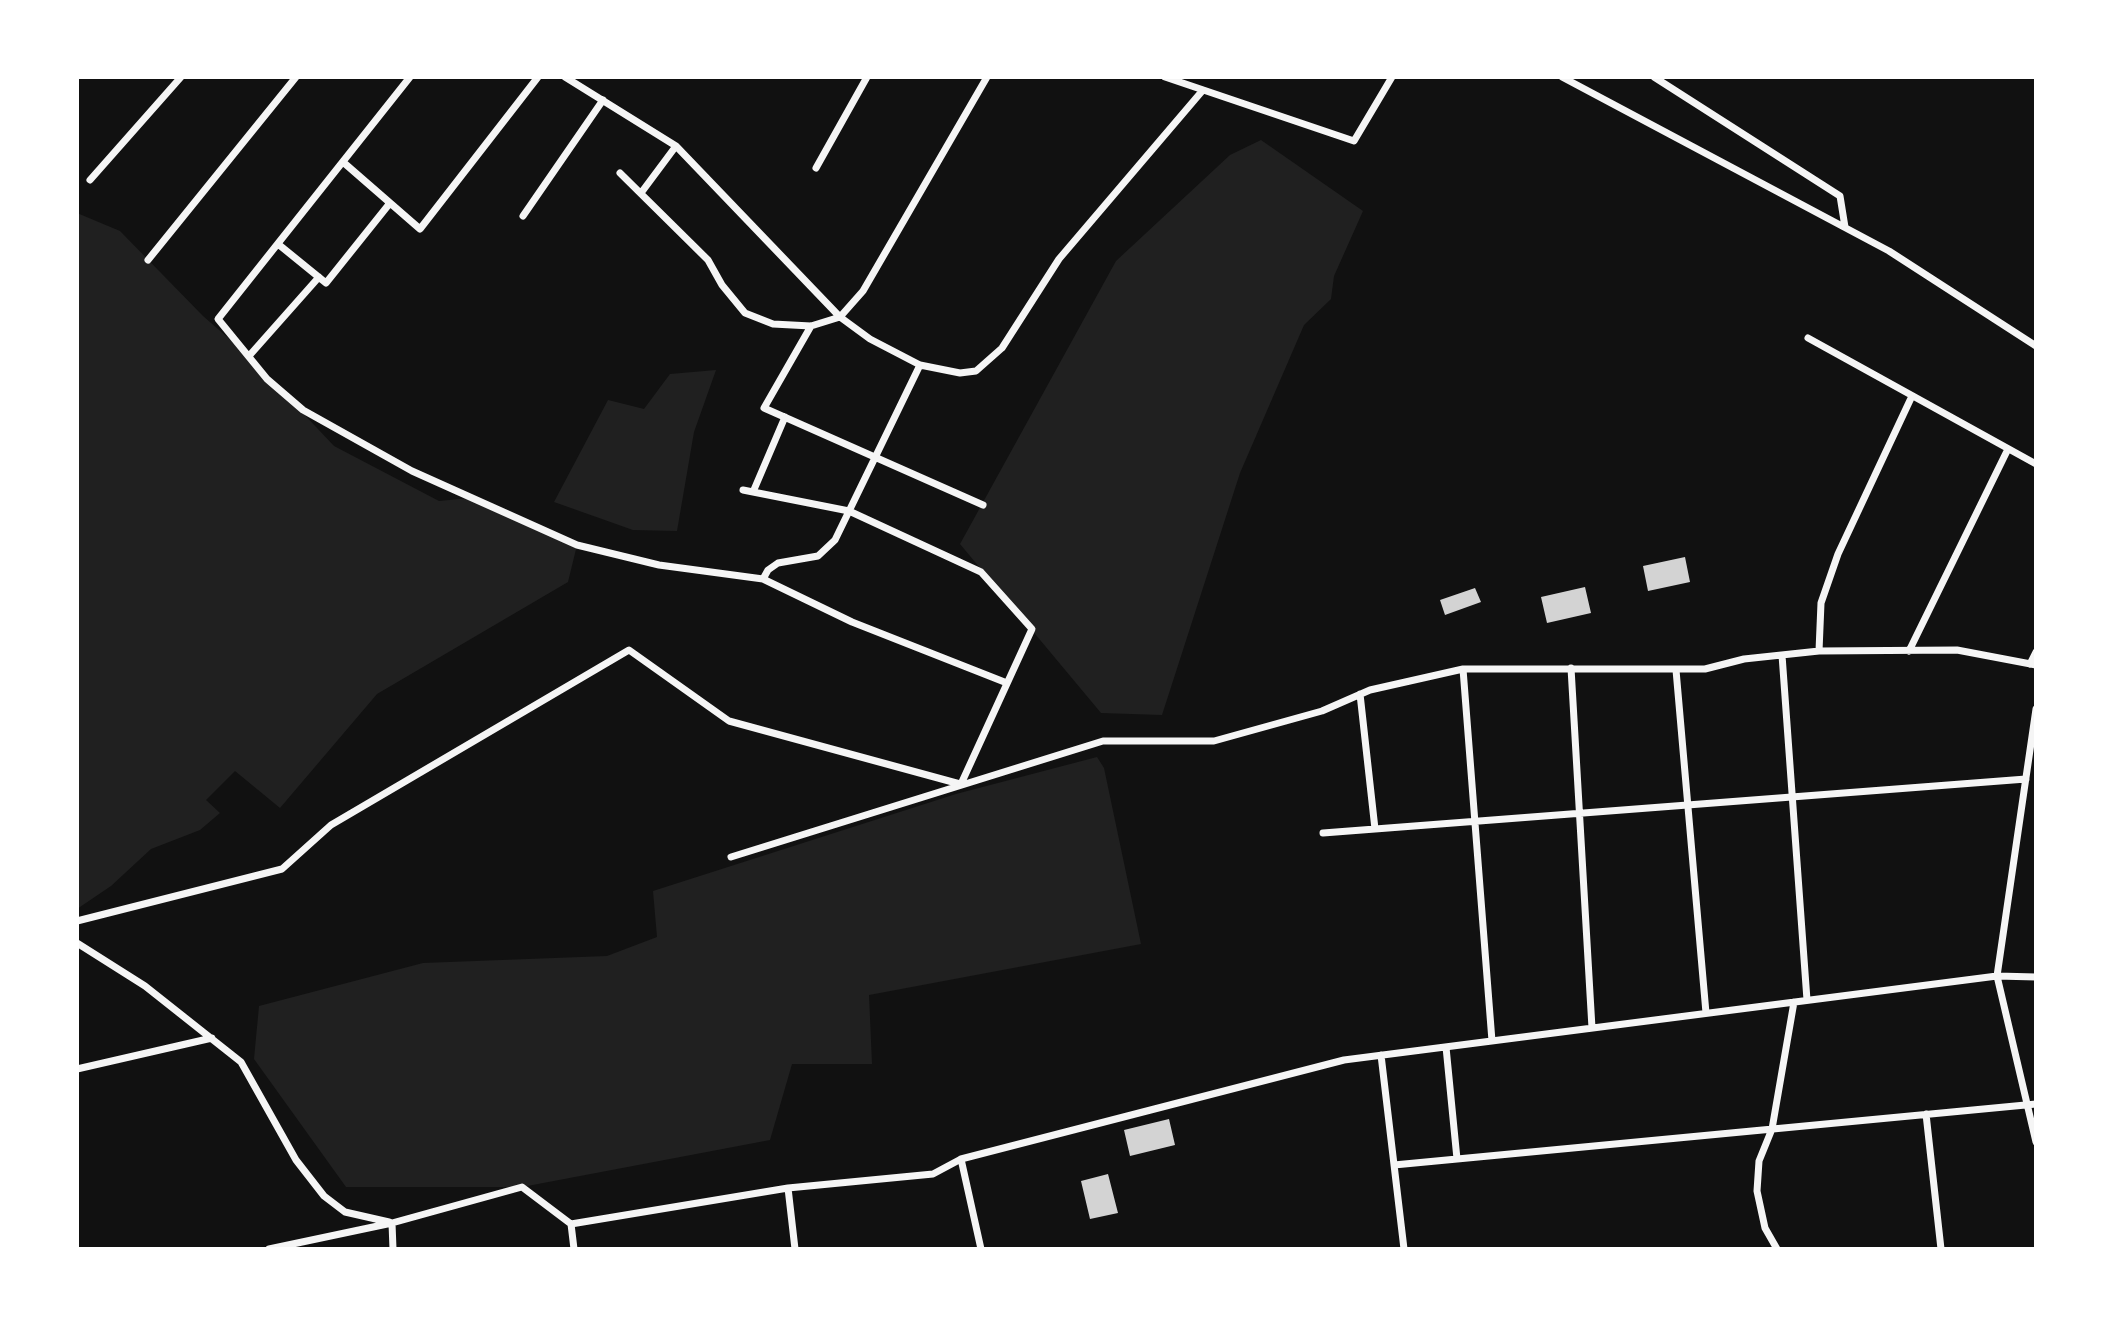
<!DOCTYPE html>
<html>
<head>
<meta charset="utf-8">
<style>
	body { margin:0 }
	#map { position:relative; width:2113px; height:1326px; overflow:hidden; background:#111; font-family:Commissioner,sans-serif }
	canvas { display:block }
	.frame { position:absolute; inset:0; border:79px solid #fff; pointer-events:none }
</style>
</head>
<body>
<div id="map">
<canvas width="2113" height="1326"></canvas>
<div class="frame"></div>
</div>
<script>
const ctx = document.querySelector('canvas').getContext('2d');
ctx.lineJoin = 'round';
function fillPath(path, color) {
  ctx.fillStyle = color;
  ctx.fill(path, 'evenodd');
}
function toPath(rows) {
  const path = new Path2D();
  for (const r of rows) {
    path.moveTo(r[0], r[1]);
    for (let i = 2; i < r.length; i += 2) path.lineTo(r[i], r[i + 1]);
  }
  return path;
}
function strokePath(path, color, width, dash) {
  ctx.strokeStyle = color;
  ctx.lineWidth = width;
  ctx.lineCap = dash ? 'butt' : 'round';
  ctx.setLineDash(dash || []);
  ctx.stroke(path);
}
const green = toPath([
	[1261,140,1363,211,1334,276,1331,299,1304,325,1240,473,1162,715,1101,713,960,544,1116,261,1230,155],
	[77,213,120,231,203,316,249,356,334,446,439,501,470,498,577,545,568,582,377,694,280,808,235,771,206,800,220,813,200,830,151,849,111,886,77,909],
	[716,370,694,432,677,531,633,530,554,502,608,400,644,409,670,374],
	[1097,757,1104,768,1141,944,869,995,872,1064,792,1064,770,1140,522,1187,346,1187,254,1059,259,1006,423,963,607,956,657,937,653,891,956,794]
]);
const building = toPath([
	[1685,557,1690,582,1648,591,1643,566],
	[1585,587,1591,613,1547,623,1541,597],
	[1475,588,1481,602,1445,615,1440,600],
	[1169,1119,1175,1145,1130,1156,1124,1130],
	[1108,1174,1118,1213,1090,1219,1081,1181]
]);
const minor = toPath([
	[410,77,218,319,267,379,303,410,412,471,577,545,659,565,763,579,852,622,1007,683],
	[565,77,676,146,840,317,870,339,920,365,960,373,976,371,1002,348,1059,259,1203,90],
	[1165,77,1354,141,1392,77],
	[1562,77,1889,251,2036,346],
	[1654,77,1840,196,1845,227],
	[343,162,420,229,538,77],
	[816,168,867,77],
	[620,173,708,260,722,285,745,313,773,324,811,326,840,317,863,291,987,77],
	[90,180,181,77],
	[641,193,676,146],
	[523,216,603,100],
	[278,244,326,283,390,203],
	[148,260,296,77],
	[811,326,764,408,983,505],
	[1808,338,2036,464],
	[249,356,319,277],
	[743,490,849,511,981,572,1032,629,961,784],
	[753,492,785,417],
	[763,579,768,570,778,563,818,556,835,540,920,365],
	[1819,651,1821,603,1838,554,1912,396],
	[1909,651,2008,449],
	[1782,655,1807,1000],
	[2030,664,2036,652],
	[1571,668,1592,1028],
	[1463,669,1492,1041],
	[1676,670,1706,1013],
	[1360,694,1375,829],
	[2036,709,1997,976,2036,1142],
	[1323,833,2026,779],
	[731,857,1103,741,1214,741,1322,711,1370,690,1463,669,1705,669,1744,659,1819,651,1957,650,2036,665],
	[77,921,282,869,331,825,629,650,729,721,960,784],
	[77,943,145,986,241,1062,296,1160,324,1196,345,1212,389,1222],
	[1446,1047,1457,1159],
	[1381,1055,1404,1249],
	[77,1069,212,1038],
	[1926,1114,1941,1249],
	[961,1159,981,1249],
	[1394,1165,2036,1104],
	[788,1188,795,1249],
	[392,1223,393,1249],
	[571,1224,574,1249],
	[269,1249,392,1223,522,1187,571,1224,788,1188,933,1174,961,1159,1344,1060,1997,976,2036,977],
	[1777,1249,1765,1228,1757,1191,1759,1161,1772,1129,1794,1002]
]);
fillPath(green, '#202020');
fillPath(building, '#d3d3d3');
strokePath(minor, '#f5f5f5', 7);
</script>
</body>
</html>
